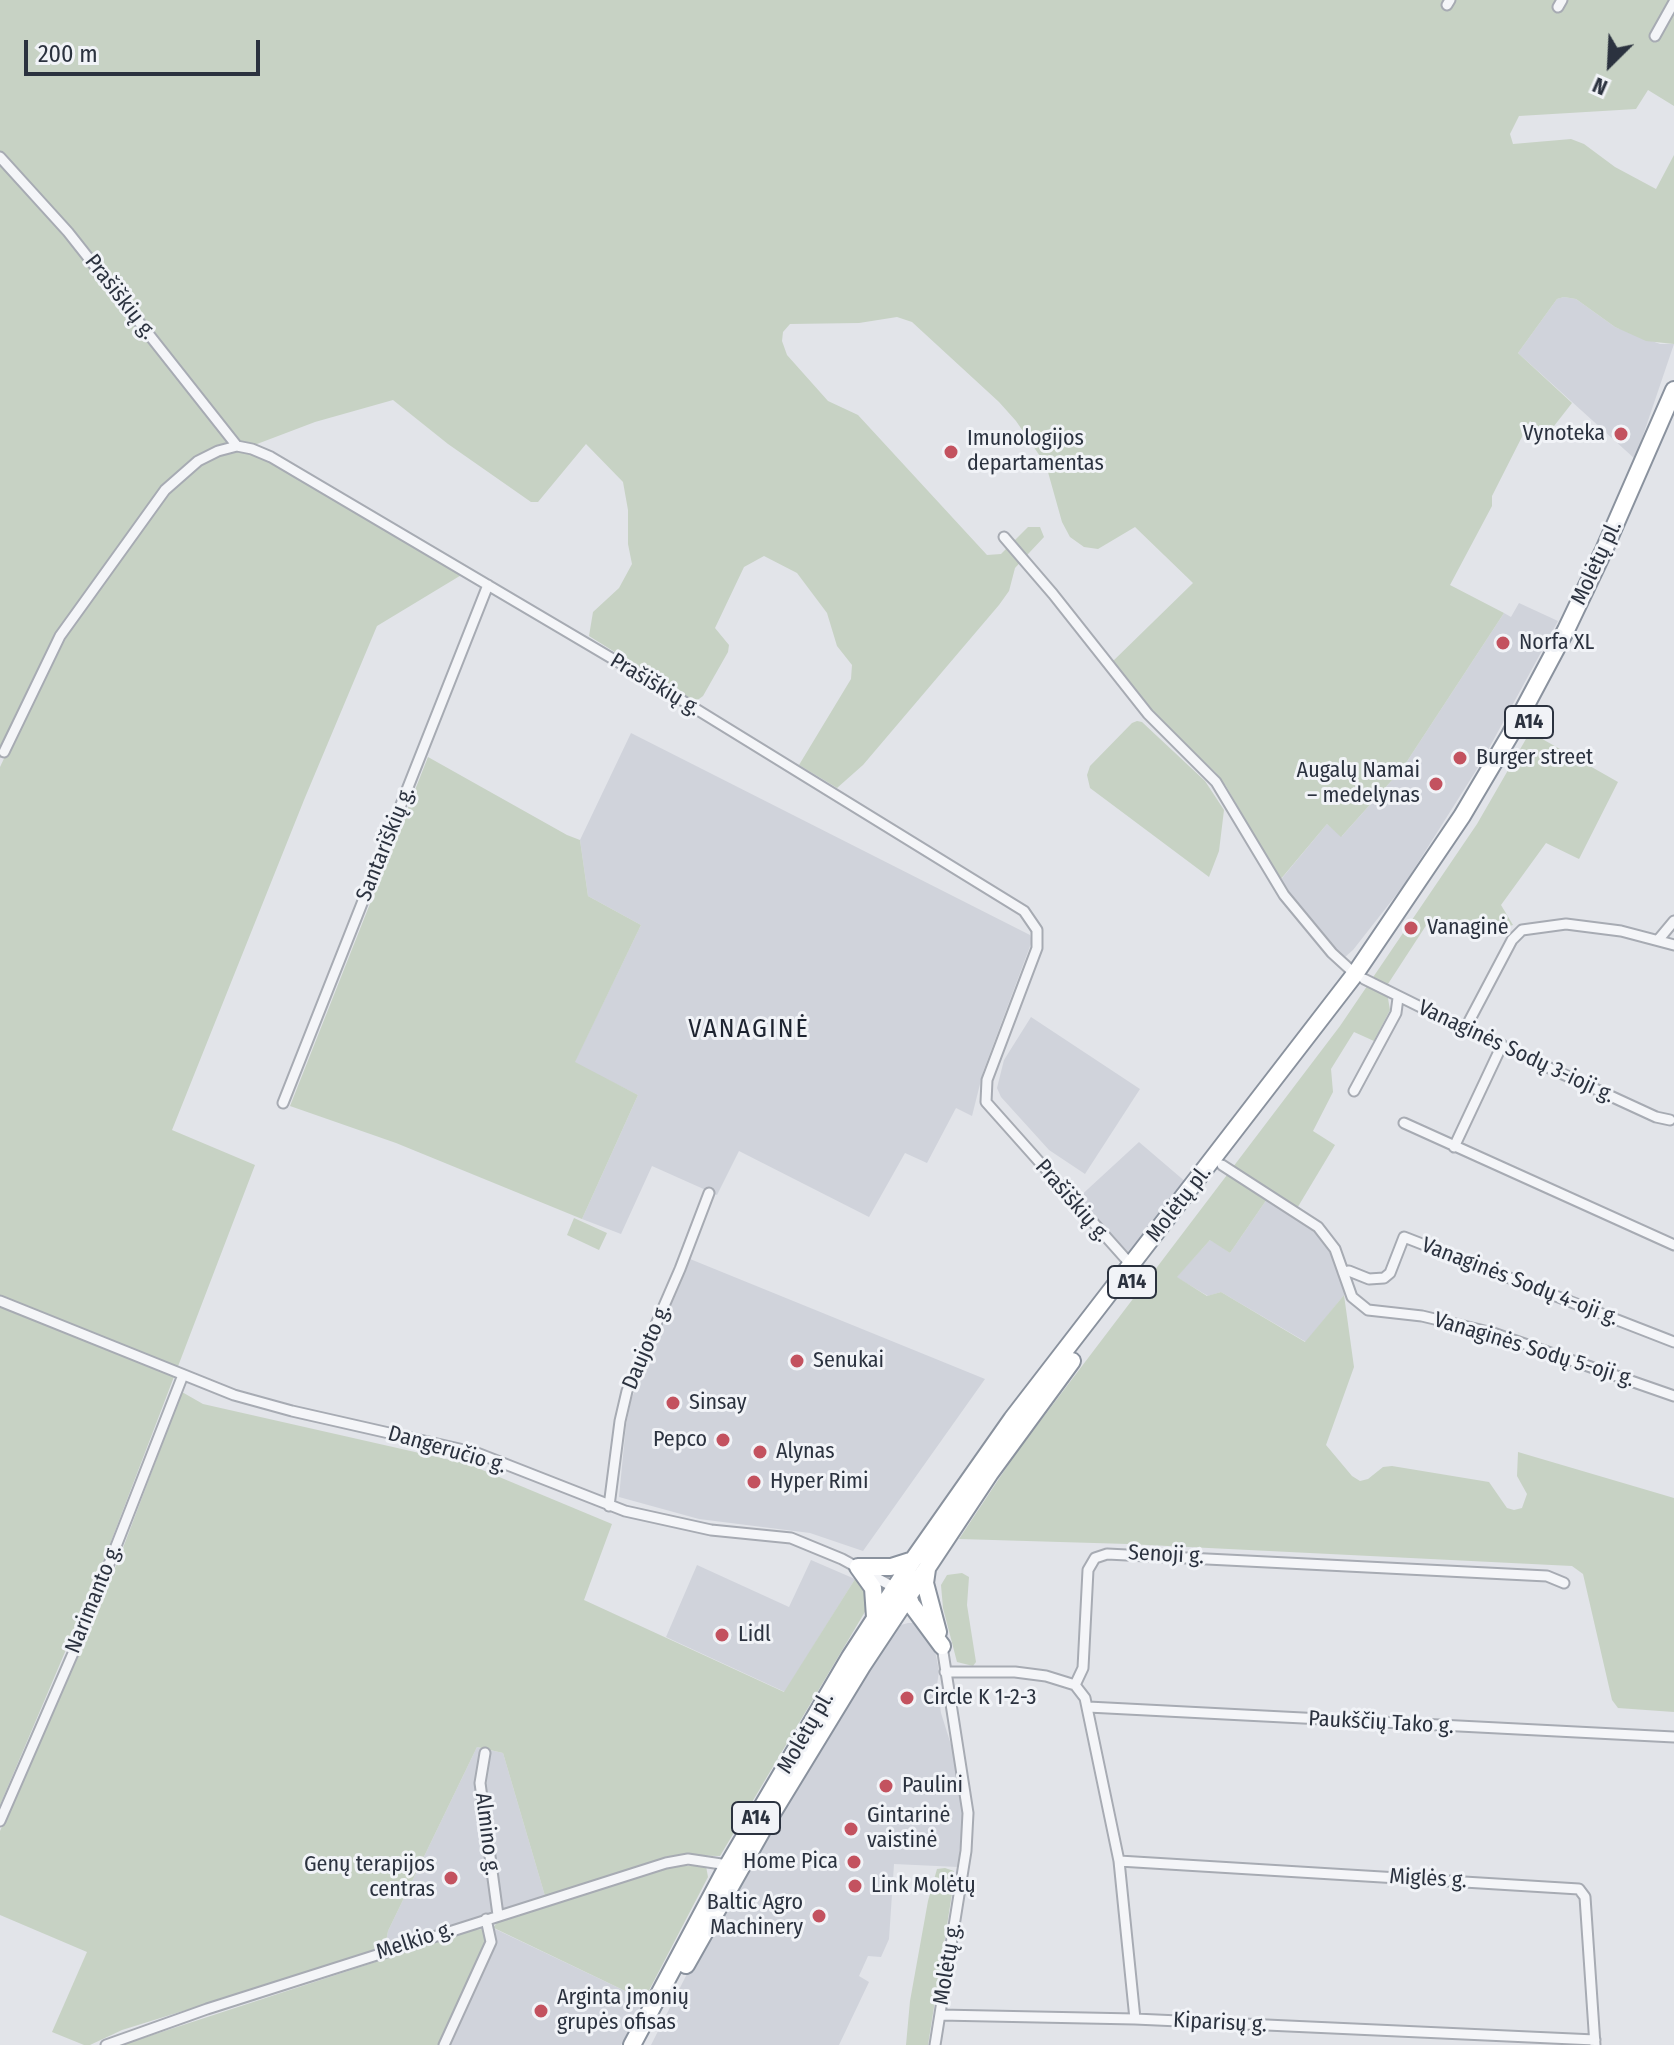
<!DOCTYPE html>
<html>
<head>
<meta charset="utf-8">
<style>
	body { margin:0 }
	#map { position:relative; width:1674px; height:2045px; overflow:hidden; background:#e2e4e9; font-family:"Fira Sans Condensed",sans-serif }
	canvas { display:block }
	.north { position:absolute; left:1570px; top:24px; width:80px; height:80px; -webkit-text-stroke:6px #f1f3f7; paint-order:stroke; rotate:204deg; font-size:22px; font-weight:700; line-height:32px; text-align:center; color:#2b323f }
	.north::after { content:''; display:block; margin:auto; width:28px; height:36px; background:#2b323f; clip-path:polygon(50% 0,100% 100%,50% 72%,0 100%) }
	.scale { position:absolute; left:24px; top:40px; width:236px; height:36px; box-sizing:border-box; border:4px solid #2b323f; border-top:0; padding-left:10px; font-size:24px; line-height:28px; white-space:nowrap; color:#2b323f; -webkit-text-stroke:6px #f1f3f7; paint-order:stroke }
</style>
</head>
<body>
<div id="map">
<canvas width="1674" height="2045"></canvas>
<div class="north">N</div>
<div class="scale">200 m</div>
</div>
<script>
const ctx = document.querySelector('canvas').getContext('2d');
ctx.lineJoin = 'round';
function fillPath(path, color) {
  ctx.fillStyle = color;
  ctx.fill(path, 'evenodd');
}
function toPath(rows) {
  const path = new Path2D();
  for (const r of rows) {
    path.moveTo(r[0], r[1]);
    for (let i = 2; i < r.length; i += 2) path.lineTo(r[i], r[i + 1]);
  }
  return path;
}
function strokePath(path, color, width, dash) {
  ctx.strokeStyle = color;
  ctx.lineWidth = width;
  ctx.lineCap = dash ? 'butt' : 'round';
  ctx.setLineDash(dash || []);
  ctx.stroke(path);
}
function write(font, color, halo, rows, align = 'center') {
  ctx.font = font + ' "Fira Sans Condensed",sans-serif';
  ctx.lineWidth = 6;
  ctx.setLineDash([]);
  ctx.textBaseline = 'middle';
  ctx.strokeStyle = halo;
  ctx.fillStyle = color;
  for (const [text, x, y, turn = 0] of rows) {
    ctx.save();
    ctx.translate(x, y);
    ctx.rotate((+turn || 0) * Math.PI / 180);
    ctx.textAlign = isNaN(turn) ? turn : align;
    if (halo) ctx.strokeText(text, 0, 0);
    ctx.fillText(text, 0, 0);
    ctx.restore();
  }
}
const built = toPath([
	[1564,297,1576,299,1615,327,1660,344,1674,344,1635,459,1518,353,1557,299],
	[1519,603,1558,621,1482,761,1404,885,1353,950,1336,965,1273,889,1327,824,1342,836,1402,769,1504,613,1511,617],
	[631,733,1030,935,1032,941,983,1072,972,1116,956,1108,927,1163,905,1153,869,1217,739,1151,717,1195,652,1166,621,1234,582,1219,638,1095,574,1063,641,925,588,896,580,840],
	[1031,1017,1140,1089,1085,1174,1049,1150,1001,1097,997,1088,1004,1060],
	[1139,1142,1187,1183,1130,1255,1128,1255,1076,1200],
	[1267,1199,1293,1214,1297,1207,1330,1233,1345,1266,1344,1295,1306,1342,1221,1292,1208,1296,1176,1277,1211,1239,1230,1253],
	[690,1259,985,1379,863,1551,810,1533,699,1519,619,1497,626,1425,631,1400],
	[811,1560,855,1579,785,1692,666,1637,697,1565,789,1607],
	[908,1623,918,1623,934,1645,939,1671,937,1685,941,1713,957,1764,964,1808,958,1867,894,1864,889,1939,881,1957,868,1956,859,1976,869,1982,839,2045,651,2045,694,1960,770,1824,892,1636,901,1625],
	[477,1747,503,1753,545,1896,385,1948,388,1931],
	[493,1928,644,2000,621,2045,438,2045]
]);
const green = toPath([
	[0,0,1674,0,1674,106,1648,90,1636,109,1519,116,1510,134,1513,144,1571,139,1584,144,1615,167,1656,189,1674,155,1674,344,1646,341,1615,327,1576,299,1564,297,1557,299,1518,353,1572,403,1547,435,1530,421,1492,496,1492,506,1450,585,1504,613,1402,769,1341,837,1327,824,1280,880,1226,786,1215,772,1147,708,1111,663,1193,583,1135,527,1098,549,1084,547,1070,537,1062,522,1046,465,1016,421,999,402,912,322,897,317,859,323,790,324,783,332,782,341,787,355,828,401,858,415,987,555,1001,554,1028,527,1040,527,1044,537,1015,568,1009,591,999,605,863,765,837,788,799,765,851,679,852,665,837,646,827,613,797,573,764,556,744,567,715,628,729,645,728,652,703,696,695,702,589,636,593,612,619,588,632,564,628,544,628,510,623,482,586,444,538,502,531,502,448,444,393,400,315,422,257,444,257,455,267,458,463,574,377,626,304,800,172,1130,255,1165,102,1565,0,1805,0,767,49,663,43,661,0,754],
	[1137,721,1142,722,1205,781,1224,810,1219,851,1209,877,1090,788,1087,775,1090,766,1132,723],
	[1530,732,1618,782,1579,859,1546,843,1501,905,1513,925,1471,936,1449,933,1427,924,1386,987,1390,1010,1374,1041,1354,1032,1331,1069,1333,1092,1313,1131,1335,1145,1293,1215,1267,1199,1230,1253,1210,1240,1177,1277,1207,1296,1221,1292,1305,1342,1344,1295,1354,1367,1326,1445,1352,1476,1360,1481,1368,1479,1383,1467,1392,1466,1489,1482,1507,1508,1514,1510,1522,1508,1527,1494,1517,1476,1518,1452,1674,1498,1674,1712,1618,1708,1612,1700,1583,1574,1572,1566,1128,1544,959,1539,1016,1453,1340,1026,1477,824],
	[428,757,567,835,580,840,588,896,641,925,575,1062,638,1095,582,1219,396,1143,290,1106],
	[574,1218,607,1233,599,1250,567,1235],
	[182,1392,203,1404,468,1464,612,1524,584,1600,784,1692,855,1579,867,1588,869,1605,720,1856,680,1855,545,1896,503,1753,477,1747,388,1931,385,1948,122,2030,90,2045,84,2045,52,2032,87,1952,0,1915,0,1831,118,1561],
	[962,1573,969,1577,967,1605,976,1662,973,1666,957,1662,943,1608,941,1585,947,1575],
	[668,1866,706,1866,708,1877,644,2000,494,1928,438,2045,122,2045,473,1930,493,1928,498,1921],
	[945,1868,954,1871,954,1881,928,2045,906,2045,910,2001,928,1901,937,1869]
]);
const street = toPath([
	[1447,5,1450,0],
	[1558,7,1562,0],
	[1655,36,1674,2],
	[0,157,68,232,237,446],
	[1004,537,1053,594,1148,714,1216,782,1284,895,1332,953,1355,974],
	[4,752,60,636,165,490,198,461,218,451,237,446,252,449,271,457,657,685,1024,911,1037,930,1037,948,987,1080,986,1102,1132,1266],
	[1659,939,1674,921],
	[1364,979,1465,1029,1656,1117,1670,1120],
	[1465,1029,1512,940,1522,930,1566,924,1621,931,1674,945],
	[1354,1091,1396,1013,1398,998],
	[283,1103,488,585],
	[1404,1123,1674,1245],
	[1454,1147,1502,1045],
	[1222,1165,1318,1227,1335,1249,1352,1297,1368,1310,1422,1316,1493,1333,1674,1396],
	[1343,1272,1349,1271,1369,1279,1384,1278,1390,1273,1404,1237,1674,1342],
	[0,1301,234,1395,292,1411,477,1453,625,1511,711,1530,791,1538,842,1559,895,1588],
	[609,1506,620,1421,627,1391,680,1269,709,1193],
	[945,1672,1015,1672,1046,1676,1075,1685,1085,1698,1119,1861,1135,2019],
	[1075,1685,1083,1668,1088,1570,1095,1558,1107,1554,1547,1576,1564,1583],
	[1088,1707,1674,1737],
	[485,1753,480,1783,498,1915],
	[0,1821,84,1628,183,1375],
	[1119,1861,1579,1889,1585,1897,1595,2045],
	[940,2015,1135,2019,1595,2040],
	[106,2045,207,2009,666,1863,688,1859,728,1865],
	[444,2045,491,1942,486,1919],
	[935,2045,966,1851,968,1813,942,1646]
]);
const highway = toPath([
	[858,1567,873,1588,875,1617],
	[858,1567,891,1567,913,1560],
	[927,1569,925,1583,938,1632],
	[905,1587,911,1604,942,1646],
	[686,1965,765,1825,862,1666,990,1473,1072,1361],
	[632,2045,728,1865,850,1657,913,1560,1012,1419,1355,974,1462,816,1510,735,1566,630,1604,550,1674,390]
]);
const markers = [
	[1621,434,8,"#c3525f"],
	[951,452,8,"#c3525f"],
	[1503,643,8,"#c3525f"],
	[1460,758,8,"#c3525f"],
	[1436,784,8,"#c3525f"],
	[1411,928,8,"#c3525f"],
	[797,1361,8,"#c3525f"],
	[673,1403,8,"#c3525f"],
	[723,1440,8,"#c3525f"],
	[760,1452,8,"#c3525f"],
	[754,1482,8,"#c3525f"],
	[722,1635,8,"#c3525f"],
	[907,1698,8,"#c3525f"],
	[886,1786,8,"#c3525f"],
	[851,1829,8,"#c3525f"],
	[854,1862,8,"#c3525f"],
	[451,1878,8,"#c3525f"],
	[855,1886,8,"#c3525f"],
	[819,1916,8,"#c3525f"],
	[541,2011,8,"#c3525f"]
];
const shields = [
	[1529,722,48],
	[1132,1282,48],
	[756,1818,48]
];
const shieldNames = [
	["A14",1529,722],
	["A14",1132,1282],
	["A14",756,1818]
];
const streetNames = [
	["Prašiškių g.",120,297,52],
	["Molėtų pl.",1597,563,-65],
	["Prašiškių g.",655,685,31],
	["Santariškių g.",386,844,-68],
	["Vanaginės Sodų 3-ioji g.",1516,1052,25],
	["Prašiškių g.",1072,1201,49],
	["Molėtų pl.",1179,1204,-52],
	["Vanaginės Sodų 4-oji g.",1520,1282,21],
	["Daujoto g.",647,1347,-67],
	["Vanaginės Sodų 5-oji g.",1534,1350,17],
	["Dangeručio g.",447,1450,16],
	["Senoji g.",1166,1555,3],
	["Narimanto g.",94,1599,-68],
	["Paukščių Tako g.",1381,1723,3],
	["Molėtų pl.",806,1733,-60],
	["Almino g.",487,1834,83],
	["Miglės g.",1428,1879,3],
	["Melkio g.",415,1941,-18],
	["Molėtų g.",948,1964,-81],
	["Kiparisų g.",1220,2023,3]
];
const poiNames = [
	["Vynoteka",1605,434,"right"],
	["Imunologijos",967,439],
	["departamentas",967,464],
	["Norfa XL",1519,643],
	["Burger street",1476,758],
	["Augalų Namai",1420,771,"right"],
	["– medelynas",1420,796,"right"],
	["Vanaginė",1427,928],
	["Senukai",813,1361],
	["Sinsay",689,1403],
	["Pepco",707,1440,"right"],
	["Alynas",776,1452],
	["Hyper Rimi",770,1482],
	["Lidl",738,1635],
	["Circle K 1-2-3",923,1698],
	["Paulini",902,1786],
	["Gintarinė",867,1816],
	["vaistinė",867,1841],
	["Home Pica",838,1862,"right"],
	["Genų terapijos",435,1865,"right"],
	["centras",435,1890,"right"],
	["Link Molėtų",871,1886],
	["Baltic Agro",803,1903,"right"],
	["Machinery",803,1928,"right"],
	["Arginta įmonių",557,1998],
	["grupės ofisas",557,2023]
];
const quarterNames = [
	["VANAGINĖ",749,1030]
];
fillPath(built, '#d0d3db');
fillPath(green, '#c7d2c4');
strokePath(street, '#a7abb3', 13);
strokePath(highway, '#8a929e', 20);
strokePath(street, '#f4f5f8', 9);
strokePath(highway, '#fff', 16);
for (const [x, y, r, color] of markers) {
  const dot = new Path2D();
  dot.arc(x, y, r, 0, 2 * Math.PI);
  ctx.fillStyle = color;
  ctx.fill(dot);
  strokePath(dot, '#f1f3f7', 3);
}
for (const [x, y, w] of shields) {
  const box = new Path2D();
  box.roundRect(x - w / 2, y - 16, w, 32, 6);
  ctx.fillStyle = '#f1f3f7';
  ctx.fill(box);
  strokePath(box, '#2b323f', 2);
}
write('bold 20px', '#2b323f', null, shieldNames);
write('22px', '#2b323f', '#f1f3f7', streetNames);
write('22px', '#2b323f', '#f1f3f7', poiNames, 'left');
ctx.letterSpacing = '2px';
write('26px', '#1d2330', '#f1f3f7', quarterNames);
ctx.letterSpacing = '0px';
</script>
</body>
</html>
